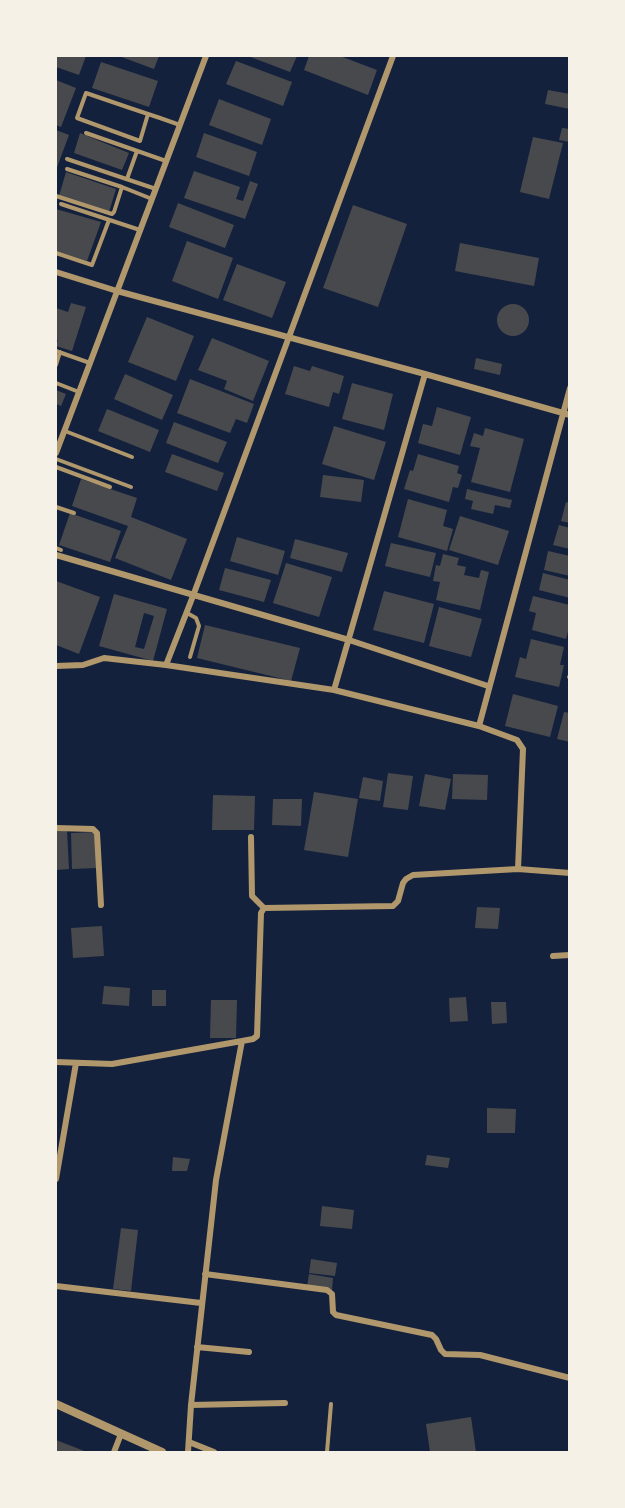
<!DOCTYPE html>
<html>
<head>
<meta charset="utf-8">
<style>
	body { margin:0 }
	#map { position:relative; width:625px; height:1508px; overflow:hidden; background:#14213d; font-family:Inter,sans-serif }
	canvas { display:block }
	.frame { position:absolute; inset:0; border:57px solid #f6f1e7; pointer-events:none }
</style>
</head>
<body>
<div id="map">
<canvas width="625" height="1508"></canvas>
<div class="frame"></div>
</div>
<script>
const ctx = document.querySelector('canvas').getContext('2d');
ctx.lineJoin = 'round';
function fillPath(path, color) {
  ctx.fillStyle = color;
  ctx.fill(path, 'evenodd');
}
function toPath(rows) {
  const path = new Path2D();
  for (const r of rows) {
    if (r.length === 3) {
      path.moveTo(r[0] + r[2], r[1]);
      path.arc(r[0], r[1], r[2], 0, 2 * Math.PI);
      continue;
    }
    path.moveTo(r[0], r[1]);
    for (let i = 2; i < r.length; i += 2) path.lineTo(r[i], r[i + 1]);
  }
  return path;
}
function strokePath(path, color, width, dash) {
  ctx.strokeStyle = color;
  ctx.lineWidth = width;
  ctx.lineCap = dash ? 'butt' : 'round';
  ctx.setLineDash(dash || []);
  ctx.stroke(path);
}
const building = toPath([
	[56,56,86,56,79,75,56,67],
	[119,56,159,56,154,69],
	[248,56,297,56,290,72],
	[309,56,340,56,377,70,368,95,304,70],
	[236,61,292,82,283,106,226,84],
	[101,62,158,81,149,107,92,88],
	[56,80,76,88,61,127,56,125],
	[548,90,570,94,570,109,545,104],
	[219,99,271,119,262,145,209,125],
	[562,128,570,129,570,142,559,140],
	[56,130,69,135,56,170],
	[80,133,129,153,122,170,74,153],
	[204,133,257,152,249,176,196,157],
	[533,137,563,143,549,199,520,192],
	[194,171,240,187,236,199,243,201,250,181,258,184,245,219,184,198],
	[66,172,116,189,109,212,59,196],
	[178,203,234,225,225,248,169,227],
	[353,205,407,224,378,307,323,288],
	[56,209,101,222,87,261,56,251],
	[187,241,233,258,218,299,172,281],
	[460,243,539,258,534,286,455,271],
	[237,264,286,282,272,318,223,300],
	[71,303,86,307,72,351,56,346,58,340,56,340,56,308,68,312],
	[513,320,16],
	[147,317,194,336,176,381,128,362],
	[212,338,269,361,253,401,224,389,227,381,198,370],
	[476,358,502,364,500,375,474,369],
	[294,366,310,371,312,366,344,376,339,394,333,392,329,407,285,394],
	[125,374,173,395,162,420,114,399],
	[190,379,254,404,247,423,236,419,230,433,177,413],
	[352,383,393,394,384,430,342,419],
	[56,390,66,394,61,406,56,404],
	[437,407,471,417,460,455,418,443,423,424,432,426],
	[107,409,159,430,150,452,98,431],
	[174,422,227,442,218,463,166,443],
	[334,426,386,442,374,480,322,464],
	[485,428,524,439,510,492,471,482,480,448,470,446,474,433,483,436],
	[172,454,224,473,217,491,165,472],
	[418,454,459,466,457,473,462,475,458,488,453,487,449,502,404,489,410,470,413,471],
	[323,475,364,480,361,502,320,497],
	[81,479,137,498,131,517,187,539,171,580,115,558,128,526,72,506],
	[467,489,512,500,510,508,495,505,493,514,471,509,473,501,465,499],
	[408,499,447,510,443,526,453,529,447,551,398,537],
	[566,502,570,503,570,523,561,521],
	[70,513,121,531,110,562,59,545],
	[460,516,509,531,498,565,449,550],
	[559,525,570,528,570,549,553,545],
	[237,537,285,551,278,575,230,561],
	[295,539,348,553,342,572,290,558],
	[391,543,436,553,430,577,385,566],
	[548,551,570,556,570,576,544,570],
	[443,554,459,558,457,565,466,567,464,575,479,578,481,570,489,572,480,610,436,600,440,582,433,581,436,565,440,566],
	[286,563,332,577,319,617,273,603],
	[225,568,271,580,264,602,219,590],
	[543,573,570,580,570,598,539,590],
	[56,581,100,597,79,654,56,645],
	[384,591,434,604,424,643,373,630],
	[114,594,167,609,153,661,99,646],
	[144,613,154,616,144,649,135,647],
	[533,596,570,605,570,624,566,639,532,630,536,613,529,611],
	[439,607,482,619,471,657,429,646],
	[205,625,300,648,291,681,197,658],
	[531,639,564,647,560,665,564,665,559,687,515,677,520,657,526,659],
	[513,694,558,706,550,737,505,726],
	[564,712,570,713,570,742,557,739],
	[388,773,413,776,408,810,383,807],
	[425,774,451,779,445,810,419,806],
	[453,774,488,775,487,800,452,799],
	[363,777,383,781,380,801,359,798],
	[314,792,358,799,348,857,304,850],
	[213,795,255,796,254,830,212,830],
	[273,799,302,799,301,826,272,825],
	[56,831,67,831,69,869,56,870],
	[95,832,97,868,72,869,71,833],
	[477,907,500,908,498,929,475,928],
	[102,926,104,956,73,958,71,928],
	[104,986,130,988,129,1006,102,1004],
	[152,990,166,990,166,1006,152,1006],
	[466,997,468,1021,450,1022,449,998],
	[211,1000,237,1000,236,1038,210,1038],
	[491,1002,506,1002,507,1023,492,1024],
	[487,1108,516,1109,515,1133,487,1133],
	[427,1155,450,1158,448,1168,425,1165],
	[173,1157,190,1159,187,1171,172,1171],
	[322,1206,354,1210,352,1229,320,1226],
	[121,1228,138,1230,131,1291,113,1289],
	[311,1259,337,1263,335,1276,309,1273],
	[309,1274,333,1278,332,1290,307,1287],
	[471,1417,476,1452,430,1452,426,1424],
	[56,1440,87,1452,56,1452]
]);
const service = toPath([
	[148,114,140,141,77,118,86,93,130,108,160,118,180,125],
	[86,133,166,161],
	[67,159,156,189],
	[127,179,137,151],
	[122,187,152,199],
	[56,196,112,214,114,212,122,187,67,169],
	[61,204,140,230],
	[56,253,92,265,109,220],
	[56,351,90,363],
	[56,365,60,352],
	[56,383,79,392],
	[65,431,132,457],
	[56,459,131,487],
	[56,467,110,487],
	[56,507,74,513],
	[56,548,61,550],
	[187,613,196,618,199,626,190,657],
	[569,677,570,677],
	[327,1452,331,1404]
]);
const minor = toPath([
	[56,272,117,291,425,374,570,415],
	[56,453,206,56],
	[56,555,349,640,488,686],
	[166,665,193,596,393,56],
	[56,666,83,665,104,658,166,665,334,690,479,726,517,740,523,749,518,869],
	[334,690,425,374],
	[479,726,570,388],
	[56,828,93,829,97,833,101,905],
	[251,837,252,896,264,908],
	[553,956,570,955],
	[242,1041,253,1039,257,1036,261,913,264,908,393,906,398,901,403,883,406,879,413,875,518,869,570,873],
	[56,1062,112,1064,242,1041,216,1180,191,1405,188,1452],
	[56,1179,76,1063],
	[205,1274,327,1290,332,1294,333,1312,336,1315,432,1335,436,1339,441,1350,445,1354,480,1355,570,1378],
	[56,1286,201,1303],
	[197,1347,249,1352],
	[191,1405,285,1403],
	[189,1442,214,1452],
	[114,1452,121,1434]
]);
const tertiary = toPath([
	[56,1404,162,1452]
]);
fillPath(building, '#48494c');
strokePath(service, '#b1986c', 4);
strokePath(minor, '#b1986c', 6);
strokePath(tertiary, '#b1986c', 8);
</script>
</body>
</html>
